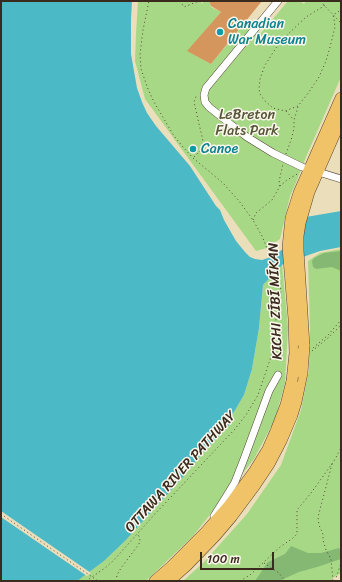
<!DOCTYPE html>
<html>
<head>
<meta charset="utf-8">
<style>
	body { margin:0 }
	#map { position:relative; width:342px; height:582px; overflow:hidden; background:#ebdfbb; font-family:Sriracha,sans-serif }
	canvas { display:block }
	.frame { position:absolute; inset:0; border:2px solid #3b2a1e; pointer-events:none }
	.scale { position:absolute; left:200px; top:552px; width:74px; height:18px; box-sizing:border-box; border:2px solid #3b2a1e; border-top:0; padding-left:5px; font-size:12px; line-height:14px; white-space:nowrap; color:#3b2a1e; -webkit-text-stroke:3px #fbf7ec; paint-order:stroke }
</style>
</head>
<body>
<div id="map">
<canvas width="342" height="582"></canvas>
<div class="frame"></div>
<div class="scale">100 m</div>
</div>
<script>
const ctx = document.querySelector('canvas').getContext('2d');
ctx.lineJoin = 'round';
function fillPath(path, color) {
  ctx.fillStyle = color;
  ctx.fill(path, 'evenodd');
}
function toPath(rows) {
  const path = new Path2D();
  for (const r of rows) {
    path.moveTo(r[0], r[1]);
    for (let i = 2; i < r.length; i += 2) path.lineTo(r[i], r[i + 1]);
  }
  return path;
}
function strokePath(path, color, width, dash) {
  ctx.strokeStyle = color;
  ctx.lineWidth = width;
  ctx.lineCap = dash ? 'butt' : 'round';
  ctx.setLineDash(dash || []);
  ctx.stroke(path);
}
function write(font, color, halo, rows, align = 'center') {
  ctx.font = font + ' Sriracha,sans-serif';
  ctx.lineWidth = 3;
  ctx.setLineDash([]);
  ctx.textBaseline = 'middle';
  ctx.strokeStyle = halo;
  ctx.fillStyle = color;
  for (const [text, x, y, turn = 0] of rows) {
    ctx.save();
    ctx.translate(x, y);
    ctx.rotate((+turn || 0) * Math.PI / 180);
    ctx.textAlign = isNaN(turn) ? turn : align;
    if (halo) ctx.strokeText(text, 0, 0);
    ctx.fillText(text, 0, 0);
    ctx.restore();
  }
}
const green = toPath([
	[138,1,202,1,201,4,205,1,209,1,211,7,221,12,188,51,211,64,244,24,261,33,288,1,300,1,304,4,306,1,341,1,341,77,306,157,295,185,290,196,280,239,267,248,256,251,145,99,135,61,136,34],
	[341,249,341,573,333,578,331,581,183,581,204,562,247,514,281,465,301,410,309,370,310,328,308,261,320,253],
	[282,264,288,327,285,383,275,419,254,459,193,536,146,581,76,581,104,561,125,541,184,476,231,417,244,395,252,369,259,328,263,285]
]);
const forest = toPath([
	[341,251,341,271,332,267,316,269,313,267,312,261,314,258,324,253],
	[291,546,308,553,321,553,339,548,341,552,341,559,317,567,299,572,279,581,255,581,268,562,285,554]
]);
const water = toPath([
	[1,1,132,1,131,19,131,54,137,88,142,102,147,113,156,126,190,166,216,206,220,210,224,220,236,241,245,252,250,257,255,259,262,260,274,256,284,248,306,217,341,211,341,247,320,251,283,264,263,285,259,328,252,369,244,395,231,417,230,424,199,457,184,476,125,541,104,561,77,581,1,581]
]);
const pier = toPath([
	[1,511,91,573,87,576,1,517]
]);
const building = toPath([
	[209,1,262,1,211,64,187,51,221,12,211,6]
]);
const path = toPath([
	[180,1,184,7,199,1],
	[320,1,341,23],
	[325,1,324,6,306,17,285,37,276,48,265,65,260,79,259,89,260,94,265,101,273,108,285,111,298,106,309,92,319,77,326,61,330,47,335,27,334,19,333,15,341,10],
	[286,111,293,119],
	[286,154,292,137,294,128,294,120,298,107],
	[194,157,200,151,203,146,203,141,194,102,197,94],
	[280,186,279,183,280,177,283,164],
	[253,220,256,213,272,200,280,186,287,180,299,173],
	[313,348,328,335,341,320],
	[312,351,328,338,341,325],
	[332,464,318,517,319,525,323,534,323,540,326,550,331,559,333,581],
	[264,563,279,573,285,581],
	[86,581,105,568,114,560,154,515,235,429,246,415,258,395,274,348,275,341,275,324,280,298,281,290,277,273,262,236,253,220,239,201,223,183,193,158,183,147,174,136,154,102,148,89,141,69,140,54,143,30,149,1],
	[116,581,117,575,121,568,139,544,140,539,138,534],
	[240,581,250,575,280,547,293,538,297,534,297,510,311,493,334,461,341,448],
	[335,581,341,563]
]);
const minor = toPath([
	[278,1,206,88,204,95,205,102,209,107,234,127,247,137,273,153,302,167,341,179],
	[214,516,229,492,235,482,244,459,269,391,278,375]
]);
const highway = toPath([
	[304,346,298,250,298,236,300,223,309,192,341,119],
	[295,353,294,319,288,247,291,218,299,193,341,98],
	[155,581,171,567,205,533,228,507,254,472,268,449,276,431,286,405,292,381],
	[169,581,186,566,215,536,232,516,255,485,269,464,281,441,292,415,296,402,302,373]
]);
const pathBridge = toPath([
	[1,514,98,581]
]);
const highwayBridge = toPath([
	[302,373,304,346],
	[292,381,295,353]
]);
const markers = [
	[220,32,4,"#0f9aa8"],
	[193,149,4,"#0f9aa8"]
];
const cultureNames = [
	["Canadian",228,24],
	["War Museum",228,40],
	["Canoe",201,149]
];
const parkNames = [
	["LeBreton",247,115],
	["Flats Park",247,131]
];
const streetNames = [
	["KICHI ZĪBĪ MĪKAN",276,301,-92],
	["OTTAWA RIVER PATHWAY",181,472,-48]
];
fillPath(green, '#a7d886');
fillPath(forest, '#85b873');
fillPath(water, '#4cb9c7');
fillPath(pier, '#ebdfbb');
fillPath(building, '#d4965c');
strokePath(minor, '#554536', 8);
strokePath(highway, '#554536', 12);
strokePath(path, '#554536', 1, [1, 3]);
strokePath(minor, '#fff', 7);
strokePath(highway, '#f1c369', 11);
strokePath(highwayBridge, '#554536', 12, []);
strokePath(pathBridge, '#554536', 1, [1, 3]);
strokePath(highwayBridge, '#f1c369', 11);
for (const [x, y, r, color] of markers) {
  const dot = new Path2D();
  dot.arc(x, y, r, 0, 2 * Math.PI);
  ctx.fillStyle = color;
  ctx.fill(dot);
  strokePath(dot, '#fbf7ec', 1.5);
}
write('14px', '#0d838f', '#fbf7ec', cultureNames, 'left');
write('14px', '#565638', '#fbf7ec', parkNames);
write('14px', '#3b2a1e', '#fbf7ec', streetNames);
</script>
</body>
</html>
